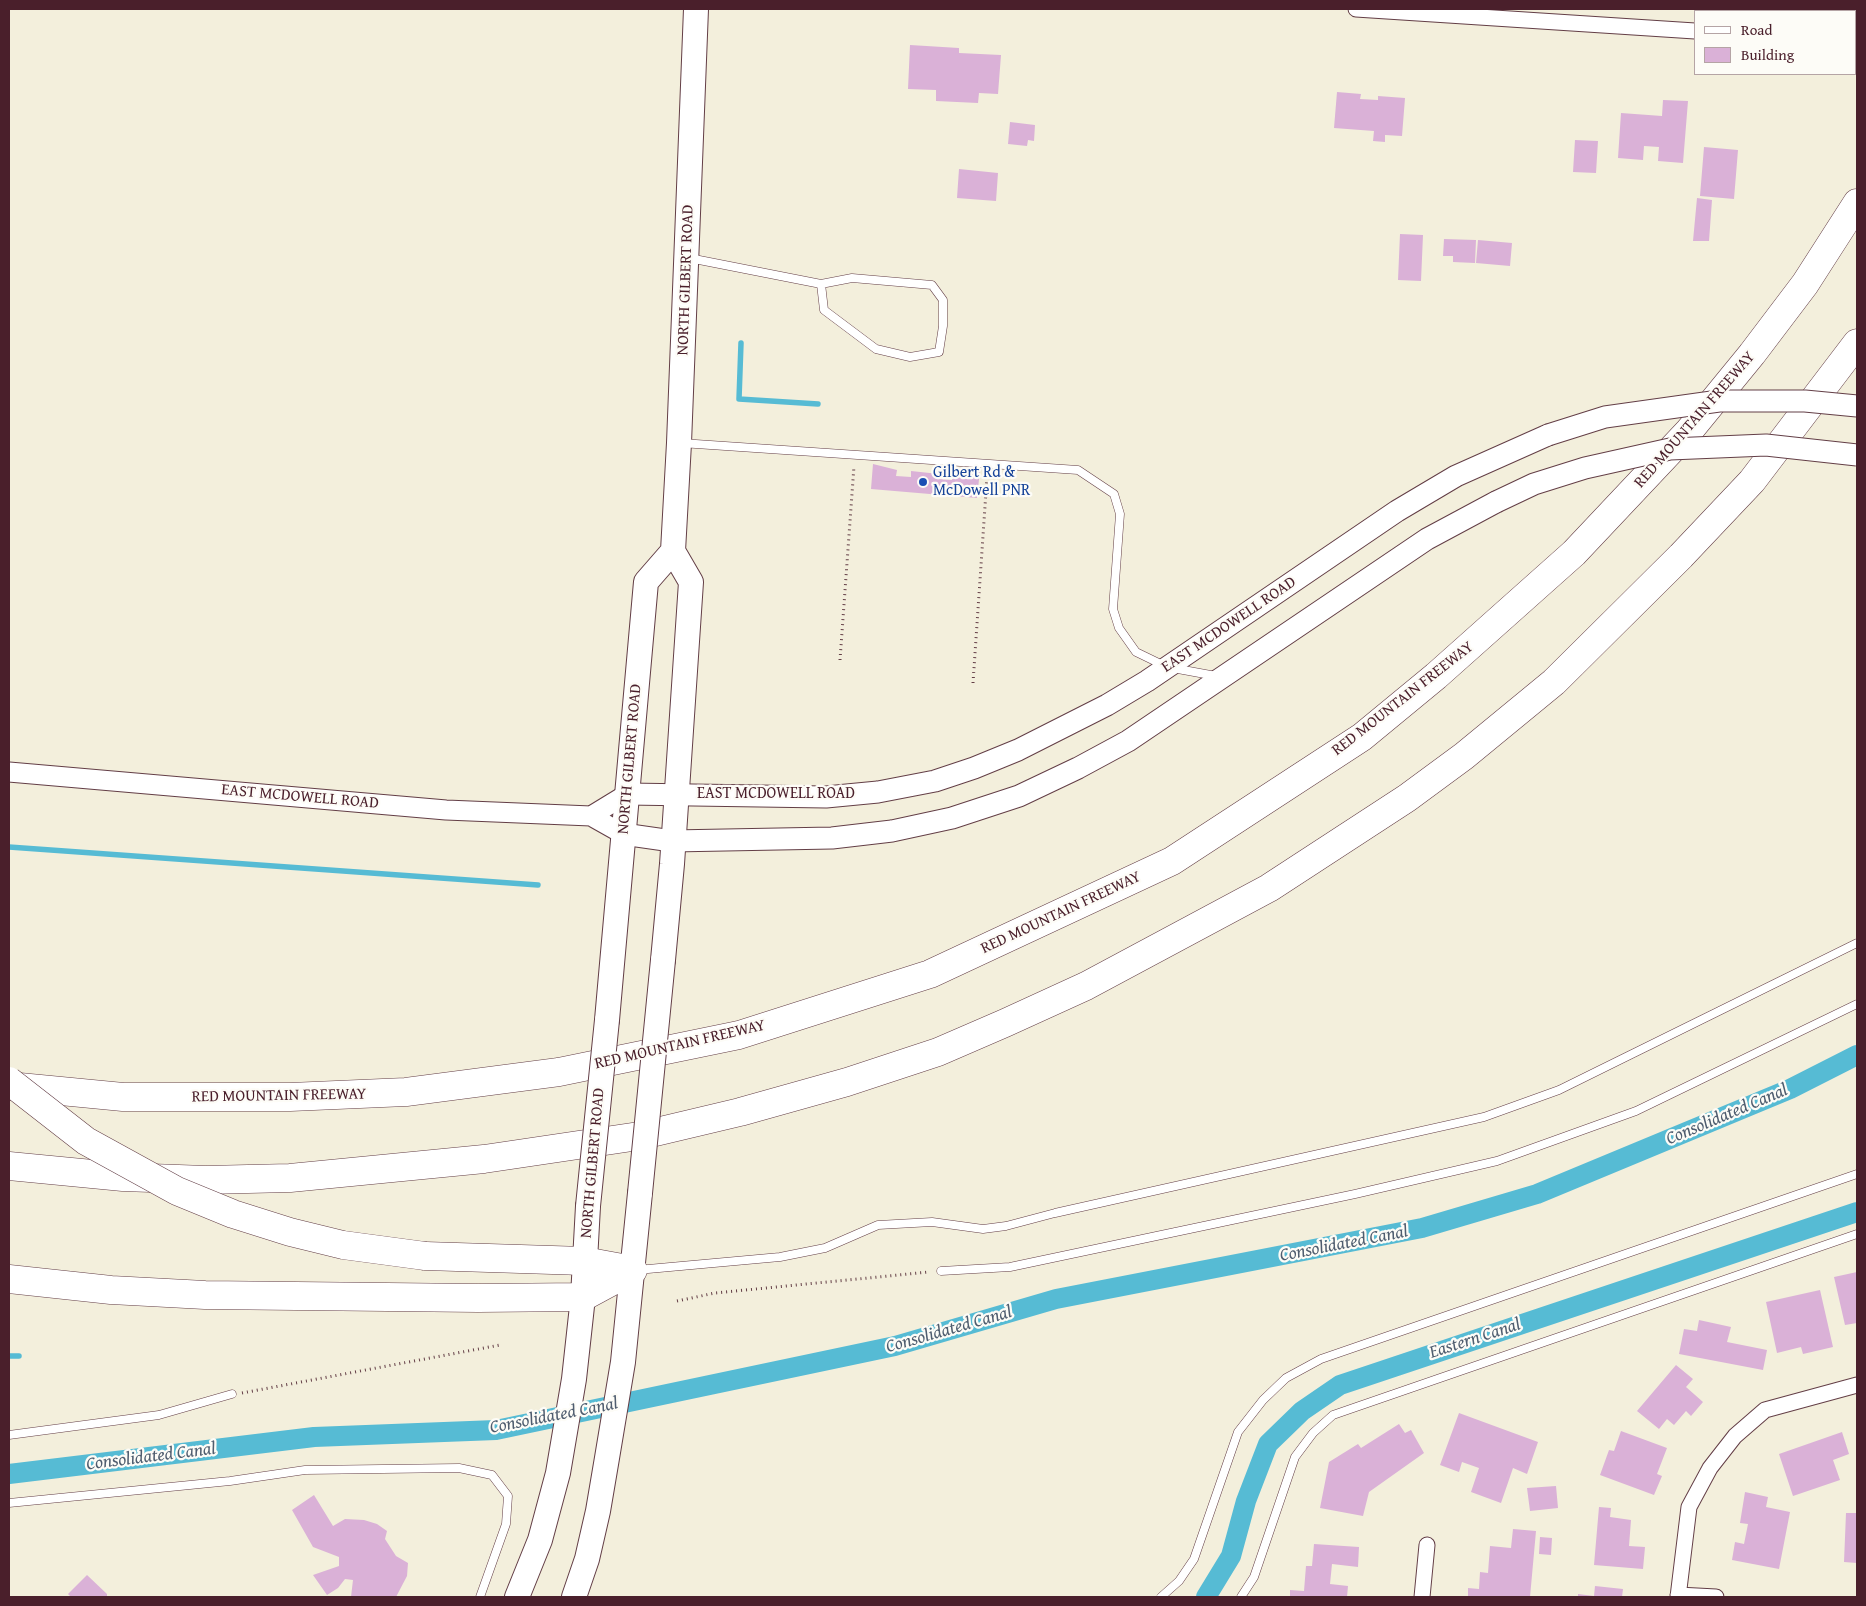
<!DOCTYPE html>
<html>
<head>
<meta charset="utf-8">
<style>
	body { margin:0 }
	#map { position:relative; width:1866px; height:1606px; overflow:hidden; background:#f3efdc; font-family:"Gentium Book Plus",serif }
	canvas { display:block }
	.frame { position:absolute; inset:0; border:10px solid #4a1f2b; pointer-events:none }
	.legend { position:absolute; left:1694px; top:10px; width:162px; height:65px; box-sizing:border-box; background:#fdfcf7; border:1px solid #b5a4a5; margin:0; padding:6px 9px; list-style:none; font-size:15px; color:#4a1f2b }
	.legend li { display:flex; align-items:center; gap:10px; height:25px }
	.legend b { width:25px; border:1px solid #b5a4a5 }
</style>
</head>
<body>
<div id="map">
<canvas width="1866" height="1606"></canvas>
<div class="frame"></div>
<ul class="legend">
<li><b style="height:6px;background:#fff"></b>Road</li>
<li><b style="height:14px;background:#dab1d7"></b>Building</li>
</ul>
</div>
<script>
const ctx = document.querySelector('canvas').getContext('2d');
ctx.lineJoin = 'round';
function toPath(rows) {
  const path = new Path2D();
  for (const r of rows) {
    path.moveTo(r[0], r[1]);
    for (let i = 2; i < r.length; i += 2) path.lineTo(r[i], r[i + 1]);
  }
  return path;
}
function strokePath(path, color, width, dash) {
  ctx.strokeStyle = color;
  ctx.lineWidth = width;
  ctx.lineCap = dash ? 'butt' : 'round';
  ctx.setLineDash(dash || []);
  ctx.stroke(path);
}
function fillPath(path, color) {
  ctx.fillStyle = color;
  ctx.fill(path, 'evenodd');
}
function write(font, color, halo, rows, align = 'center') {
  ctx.font = font + ' "Gentium Book Plus",serif';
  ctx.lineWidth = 4.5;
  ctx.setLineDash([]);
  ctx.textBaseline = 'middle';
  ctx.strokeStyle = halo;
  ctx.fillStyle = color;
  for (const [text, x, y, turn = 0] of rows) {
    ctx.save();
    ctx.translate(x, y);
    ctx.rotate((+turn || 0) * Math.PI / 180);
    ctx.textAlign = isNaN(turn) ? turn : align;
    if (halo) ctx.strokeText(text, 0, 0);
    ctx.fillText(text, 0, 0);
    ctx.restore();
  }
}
const stream = toPath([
	[741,343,739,399,818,404],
	[9,847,538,885],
	[9,1356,19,1356]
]);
const canal = toPath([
	[9,1474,314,1437,496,1430,895,1346,1056,1299,1422,1228,1537,1194,1790,1089,1857,1055],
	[1206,1597,1231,1556,1246,1501,1268,1444,1302,1411,1340,1385,1857,1212]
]);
const building = toPath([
	[910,45,959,48,959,53,1001,55,998,94,979,93,978,103,936,101,936,90,908,89],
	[1337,92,1361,94,1360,99,1378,100,1378,96,1405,98,1402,136,1385,135,1385,142,1373,141,1374,131,1334,128],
	[1663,100,1688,101,1683,163,1658,161,1659,147,1644,146,1643,160,1618,158,1621,113,1662,116],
	[1010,122,1035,125,1034,141,1028,140,1027,146,1008,144],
	[1575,140,1598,141,1596,173,1573,172],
	[1704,147,1738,150,1734,199,1700,196],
	[959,169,998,173,996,201,957,198],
	[1697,198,1712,200,1709,241,1693,241],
	[1400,234,1423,235,1421,281,1398,280],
	[1444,239,1476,240,1475,263,1453,262,1453,256,1443,256],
	[1478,240,1512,243,1510,266,1476,263],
	[873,464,897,470,896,476,911,477,911,471,939,474,938,479,952,480,953,474,980,470,977,498,871,489],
	[1857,1272,1857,1323,1845,1325,1834,1277],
	[1820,1290,1833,1347,1803,1354,1801,1347,1777,1353,1766,1302],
	[1699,1320,1731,1327,1727,1342,1767,1350,1763,1370,1679,1354,1684,1329,1697,1331],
	[1676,1365,1693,1379,1686,1387,1703,1402,1691,1416,1686,1411,1674,1425,1667,1419,1659,1429,1637,1411],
	[1459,1413,1538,1442,1527,1474,1513,1468,1501,1503,1471,1492,1479,1468,1462,1462,1459,1472,1440,1465],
	[1399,1424,1405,1433,1411,1430,1424,1453,1369,1492,1363,1516,1320,1508,1329,1462,1358,1444,1361,1448],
	[1621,1431,1667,1448,1657,1474,1662,1476,1654,1495,1600,1475,1609,1450,1614,1451],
	[1842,1432,1849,1454,1833,1460,1840,1480,1793,1496,1779,1454],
	[1556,1486,1558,1508,1530,1511,1527,1488],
	[1745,1492,1768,1497,1766,1507,1790,1512,1779,1569,1732,1560,1735,1542,1744,1544,1748,1524,1740,1523],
	[314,1495,333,1526,345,1519,364,1520,377,1524,387,1531,385,1539,396,1556,408,1563,407,1576,396,1597,351,1597,353,1580,345,1579,338,1588,327,1595,313,1575,339,1566,339,1557,313,1547,292,1510],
	[1599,1507,1611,1508,1610,1517,1631,1520,1629,1546,1645,1547,1643,1569,1594,1565],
	[1846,1513,1857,1513,1857,1563,1844,1562],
	[1513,1529,1536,1531,1530,1597,1468,1597,1468,1588,1479,1589,1480,1572,1488,1573,1490,1546,1511,1548],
	[1540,1537,1552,1538,1551,1555,1539,1554],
	[1314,1544,1359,1547,1358,1567,1332,1564,1330,1584,1348,1586,1347,1597,1290,1597,1290,1590,1304,1591,1306,1566,1312,1566],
	[87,1575,107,1594,107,1597,71,1597,68,1594],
	[1595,1586,1623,1589,1622,1597,1578,1597,1578,1594,1594,1596]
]);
const path = toPath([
	[840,660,854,466],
	[973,683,987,477],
	[677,1301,715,1293,929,1272],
	[242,1393,500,1345]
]);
const service = toPath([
	[1772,11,1772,9],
	[689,258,821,284,852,278,932,285,943,300,943,326,939,352,910,357,876,349,824,310,821,284],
	[681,443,1078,470,1114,494,1120,514,1113,609,1119,628,1136,652,1167,667,1216,676],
	[637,1270,780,1257,825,1248,878,1225,932,1222,983,1229,1006,1226,1055,1213,1484,1117,1559,1090,1857,943],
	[941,1271,1010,1267,1355,1194,1497,1161,1636,1111,1857,1004],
	[9,1435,159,1415,232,1394],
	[9,1503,230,1481,305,1470,459,1468,492,1475,508,1496,506,1524,480,1597],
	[1161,1597,1179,1581,1194,1559,1238,1432,1263,1400,1286,1378,1321,1359,1857,1174],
	[1241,1597,1254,1577,1295,1457,1313,1433,1333,1415,1857,1234]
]);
const minor = toPath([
	[1356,9,1695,31],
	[1678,1595,1716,1597],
	[1422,1597,1427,1545],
	[1678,1597,1689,1507,1710,1468,1735,1436,1765,1410,1857,1385]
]);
const tertiary = toPath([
	[9,772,446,810,591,816,623,834],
	[591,816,627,794]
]);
const secondary = toPath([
	[627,794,826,797,878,792,935,781,974,768,1018,750,1107,705,1147,681,1397,511,1456,476,1548,435],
	[623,834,672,841,832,838,892,831,952,818,1019,796,1078,768,1128,741,1427,539,1496,502]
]);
const primary = toPath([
	[663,960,672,864,691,582,673,551,679,443,696,9],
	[607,1020,646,582,673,551],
	[517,1597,540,1540,558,1473,574,1379,583,1297,588,1206],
	[574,1597,587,1559,598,1511,607,1458,623,1362,640,1193]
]);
const motorway = toPath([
	[9,1086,123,1097,290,1097,406,1092,559,1072,739,1035,930,974,1172,861,1362,737,1436,676,1574,553,1689,431,1752,354,1805,284,1857,203],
	[9,1166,123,1177,206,1180,290,1178,484,1159,639,1136,740,1112,847,1082,938,1052,1005,1023,1086,986,1269,888,1407,798,1464,756,1554,682,1681,556,1752,481,1857,343],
	[425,1256,584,1261,633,1270],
	[9,1279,111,1290,205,1295,478,1298,583,1297,633,1270]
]);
const secondaryBridge = toPath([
	[1548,435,1605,417,1719,401,1805,401,1857,406],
	[1496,502,1534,484,1585,468,1670,449,1766,445,1857,455]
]);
const primaryBridge = toPath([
	[640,1193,663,960],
	[588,1206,607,1020]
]);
const motorwayBridge = toPath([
	[9,1081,86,1141,177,1191,233,1214,290,1232,343,1245,425,1256]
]);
const markers = [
	[923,482,5,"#1a4fb4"]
];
const streetNames = [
	["NORTH GILBERT ROAD",686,280,-88],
	["RED MOUNTAIN FREEWAY",1695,420,-49],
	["EAST MCDOWELL ROAD",1229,625,-34],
	["RED MOUNTAIN FREEWAY",1403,699,-38],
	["NORTH GILBERT ROAD",630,759,-85],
	["EAST MCDOWELL ROAD",776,794],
	["EAST MCDOWELL ROAD",300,797,5],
	["RED MOUNTAIN FREEWAY",1061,913,-25],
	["RED MOUNTAIN FREEWAY",680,1045,-13],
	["RED MOUNTAIN FREEWAY",279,1096,-1],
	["NORTH GILBERT ROAD",593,1163,-85]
];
const transitNames = [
	["Gilbert Rd &",933,473],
	["McDowell PNR",933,491]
];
const waterNames = [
	["Consolidated Canal",1727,1115,-23],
	["Consolidated Canal",1344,1244,-11],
	["Consolidated Canal",949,1330,-16],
	["Eastern Canal",1475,1339,-18],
	["Consolidated Canal",554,1416,-11],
	["Consolidated Canal",151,1457,-7]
];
strokePath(stream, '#56bbd4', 5.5);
strokePath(canal, '#56bbd4', 20);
fillPath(building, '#dab1d7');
strokePath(service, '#633e46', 9);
strokePath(minor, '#633e46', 17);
strokePath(tertiary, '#633e46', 21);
strokePath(secondary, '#633e46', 23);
strokePath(primary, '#633e46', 26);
strokePath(motorway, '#633e46', 29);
strokePath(path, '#633e46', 3, [1, 4]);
strokePath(service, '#fff', 8);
strokePath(minor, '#fff', 15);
strokePath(tertiary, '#fff', 19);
strokePath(secondary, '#fff', 21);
strokePath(primary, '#fff', 24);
strokePath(motorway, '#fff', 28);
strokePath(secondaryBridge, '#633e46', 23, []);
strokePath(primaryBridge, '#633e46', 26, []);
strokePath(motorwayBridge, '#633e46', 29, []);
strokePath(secondaryBridge, '#fff', 21);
strokePath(primaryBridge, '#fff', 24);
strokePath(motorwayBridge, '#fff', 28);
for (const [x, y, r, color] of markers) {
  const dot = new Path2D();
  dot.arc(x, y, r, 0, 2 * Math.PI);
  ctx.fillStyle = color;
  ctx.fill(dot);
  strokePath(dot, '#fdfcf7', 2);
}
write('16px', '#4a1f2b', '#fdfcf7', streetNames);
write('16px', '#164399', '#fdfcf7', transitNames, 'left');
write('italic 18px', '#4f5d6f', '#fdfcf7', waterNames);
</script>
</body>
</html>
